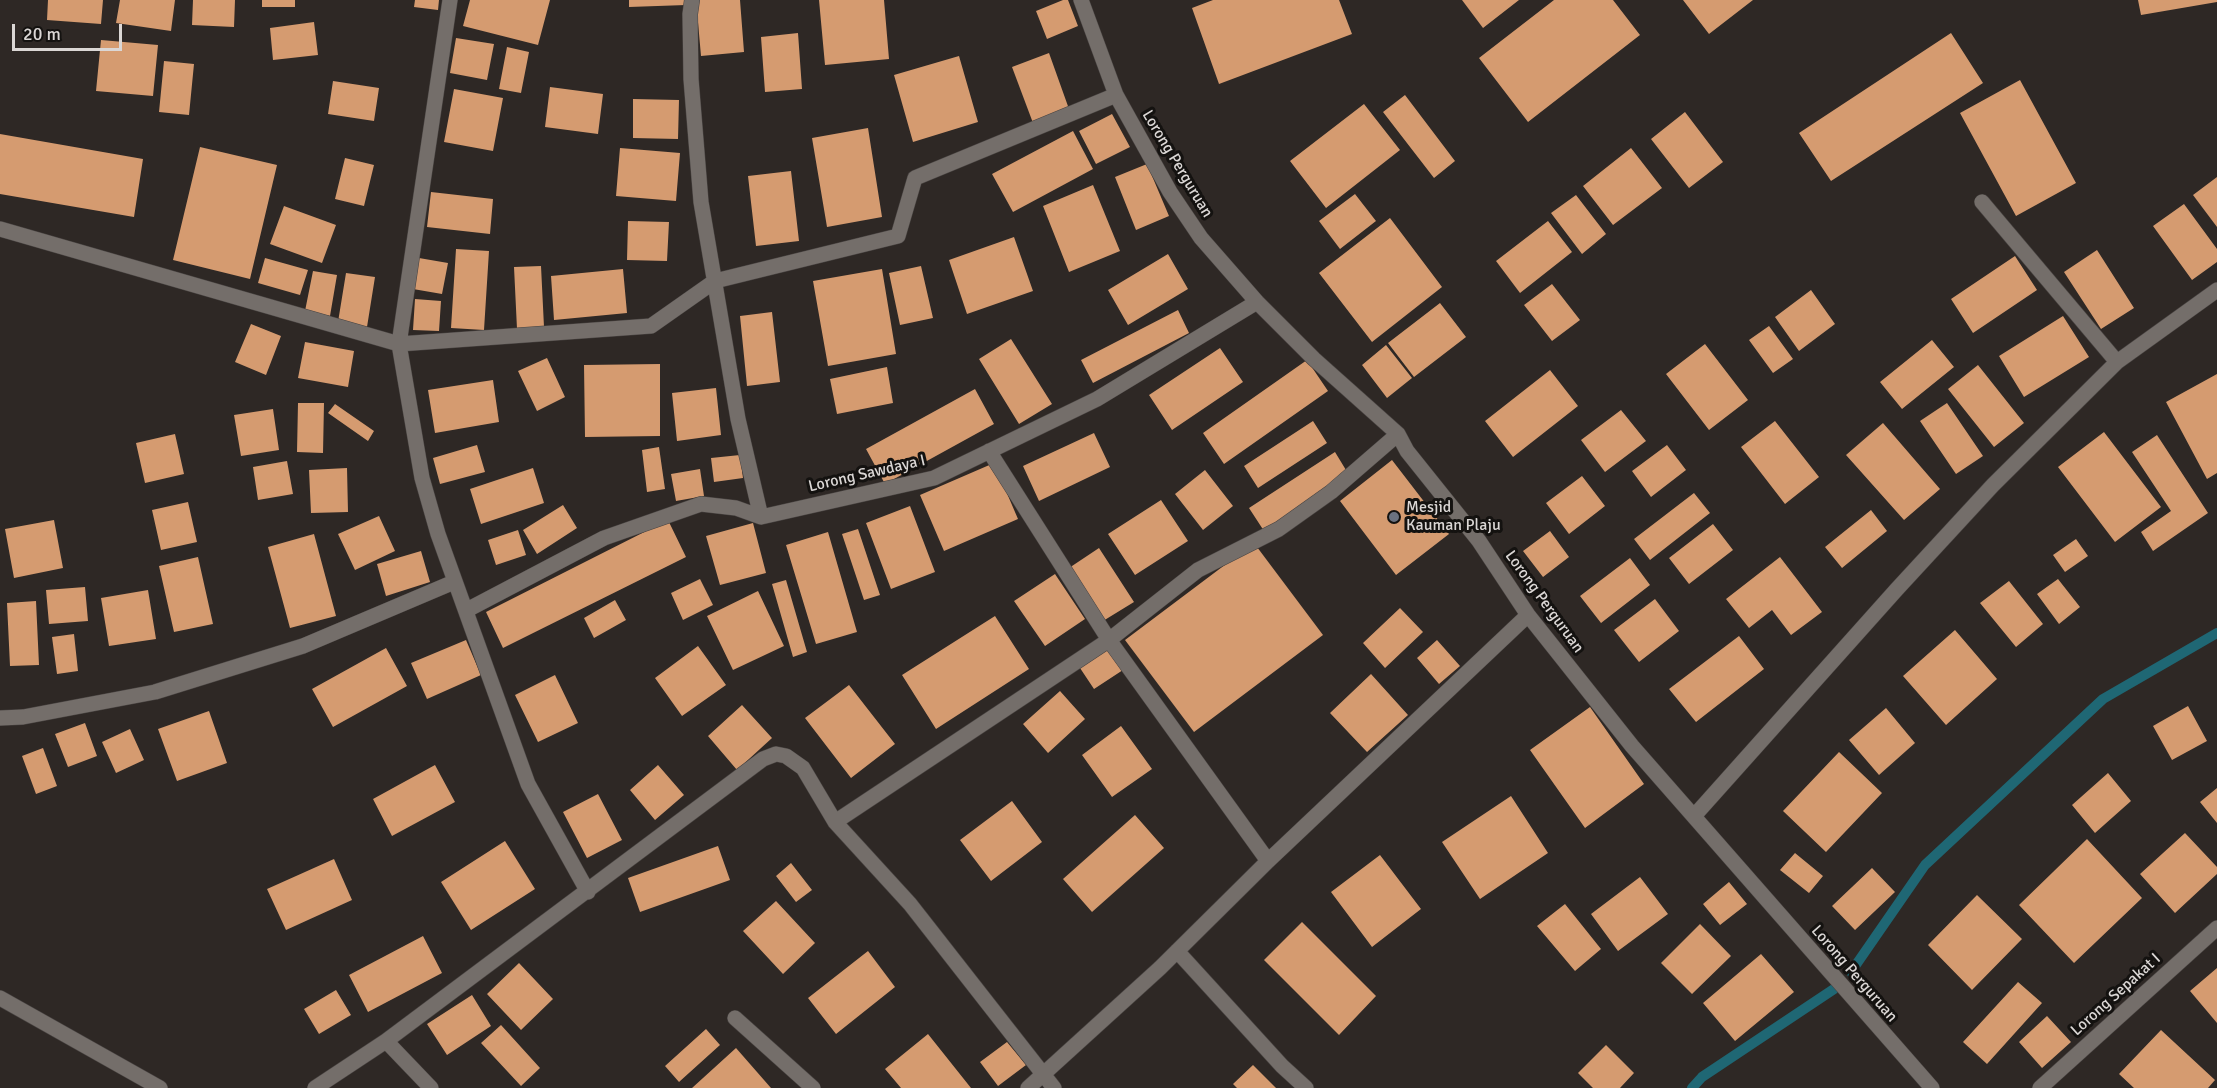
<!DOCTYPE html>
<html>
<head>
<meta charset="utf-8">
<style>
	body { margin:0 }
	#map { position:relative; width:2217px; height:1088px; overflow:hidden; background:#2e2825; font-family:Signika,sans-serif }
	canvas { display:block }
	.scale { position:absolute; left:12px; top:24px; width:110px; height:27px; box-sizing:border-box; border:3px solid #dbd7d5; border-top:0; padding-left:8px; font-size:18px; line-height:21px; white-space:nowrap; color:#dbd7d5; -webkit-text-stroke:4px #141210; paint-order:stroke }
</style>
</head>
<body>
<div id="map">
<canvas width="2217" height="1088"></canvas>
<div class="scale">20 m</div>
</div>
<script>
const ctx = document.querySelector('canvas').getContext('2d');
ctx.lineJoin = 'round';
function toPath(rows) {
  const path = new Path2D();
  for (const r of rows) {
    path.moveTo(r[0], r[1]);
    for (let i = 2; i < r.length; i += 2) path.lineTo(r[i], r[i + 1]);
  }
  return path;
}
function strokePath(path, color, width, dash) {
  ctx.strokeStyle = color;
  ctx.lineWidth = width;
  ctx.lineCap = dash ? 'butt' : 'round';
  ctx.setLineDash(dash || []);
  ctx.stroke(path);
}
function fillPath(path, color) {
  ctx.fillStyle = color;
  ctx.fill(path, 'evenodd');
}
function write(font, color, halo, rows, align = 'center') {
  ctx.font = font + ' Signika,sans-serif';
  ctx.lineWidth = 6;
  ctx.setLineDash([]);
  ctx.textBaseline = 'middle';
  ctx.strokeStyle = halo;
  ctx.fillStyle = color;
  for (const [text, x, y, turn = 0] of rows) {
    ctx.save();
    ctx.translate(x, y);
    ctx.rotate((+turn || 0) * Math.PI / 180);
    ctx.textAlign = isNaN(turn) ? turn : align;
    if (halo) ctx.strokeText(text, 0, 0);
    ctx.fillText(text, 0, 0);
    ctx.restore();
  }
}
const stream = toPath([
	[1851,972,1925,865,2103,699,2217,633],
	[1692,1088,1702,1077,1834,989]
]);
const building = toPath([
	[48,0,103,0,101,24,47,20],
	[120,0,175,0,171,31,116,23],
	[193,0,235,0,234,27,192,25],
	[262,0,295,0,295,7,262,7],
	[415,0,439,0,438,10,414,7],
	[470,0,550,0,538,45,463,26],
	[629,0,685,0,686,5,629,7],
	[696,0,740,0,744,52,701,56],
	[819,0,884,0,889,59,825,65],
	[1063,0,1068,0,1078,26,1047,39,1036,11],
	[1213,0,1339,0,1352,34,1219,84,1192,8],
	[1462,0,1519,0,1483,28],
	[1554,0,1613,0,1640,35,1528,122,1479,58],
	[1683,0,1753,0,1709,34],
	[2138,0,2217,0,2217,2,2141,15],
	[314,22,318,55,273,60,270,28],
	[798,33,802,89,765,92,761,37],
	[1951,33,1983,83,1831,181,1799,133],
	[456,38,494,44,487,80,450,73],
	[101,40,158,45,153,96,96,91],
	[507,47,529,52,521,93,499,89],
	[1049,53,1069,109,1033,123,1012,67],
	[959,56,978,122,913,142,894,75],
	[164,61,194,64,189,115,159,112],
	[2020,80,2076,183,2016,216,1960,113],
	[333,81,379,88,374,121,328,114],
	[550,87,603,94,598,134,545,127],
	[454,89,503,98,493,151,444,142],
	[1405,95,1455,161,1434,178,1383,112],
	[633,99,679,100,678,139,633,138],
	[1364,104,1400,150,1326,208,1290,161],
	[1685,112,1723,162,1689,188,1651,139],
	[1112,114,1130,147,1096,164,1079,131],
	[868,128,882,217,827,227,812,138],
	[1073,131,1093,169,1013,212,992,174],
	[0,134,143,159,134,217,0,194],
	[200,147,277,165,250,279,173,260],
	[620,148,680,153,676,201,616,196],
	[1631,148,1662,188,1613,225,1583,186],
	[345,158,374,165,364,206,335,199],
	[1147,164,1169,216,1136,230,1115,177],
	[791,171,799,241,756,246,748,176],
	[2217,177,2217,227,2193,195],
	[1093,185,1120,251,1069,272,1043,206],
	[431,192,493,199,490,234,427,227],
	[1355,194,1376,221,1340,249,1319,221],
	[1576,195,1606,234,1582,254,1551,213],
	[2184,204,2217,249,2217,262,2192,280,2153,226],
	[284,206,336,225,322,263,270,244],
	[1390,218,1442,287,1372,342,1319,273],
	[628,221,669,222,667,261,627,260],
	[1548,221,1572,252,1520,293,1496,261],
	[1014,237,1033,291,967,314,949,260],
	[456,249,489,251,484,330,451,328],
	[2097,250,2134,308,2101,329,2064,272],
	[1168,254,1188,289,1128,325,1108,290],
	[2015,256,2037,290,1973,333,1951,299],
	[265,258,308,270,300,295,258,283],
	[419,258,448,263,442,294,413,289],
	[541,266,544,327,517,329,514,267],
	[921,266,933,318,900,325,889,273],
	[623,269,627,313,554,320,551,276],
	[882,269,896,354,828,366,813,281],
	[313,271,337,275,330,316,305,311],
	[346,273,375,277,367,327,338,322],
	[1552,284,1580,320,1552,341,1524,305],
	[1811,290,1835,324,1799,351,1775,317],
	[415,299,441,301,439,331,413,330],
	[1440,303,1466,337,1414,377,1388,343],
	[1178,310,1189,333,1093,383,1081,360],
	[772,312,780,382,747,386,740,316],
	[2063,316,2089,357,2024,397,1999,356],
	[251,324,281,336,266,375,235,362],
	[1769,326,1793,359,1773,373,1749,340],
	[1011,339,1052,404,1019,424,979,359],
	[1932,340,1954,367,1902,409,1880,382],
	[305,342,354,351,348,387,298,378],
	[1705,344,1748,400,1709,430,1666,374],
	[1386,345,1412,378,1387,398,1362,365],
	[1220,348,1243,382,1172,430,1149,395],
	[547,358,565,397,537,411,518,371],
	[1307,360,1328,391,1224,464,1203,433],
	[660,364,660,436,585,437,584,365],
	[1978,365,2024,423,1994,447,1948,389],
	[887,367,893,403,837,414,830,379],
	[1550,370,1578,406,1513,457,1485,421],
	[2217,374,2217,473,2207,479,2166,402],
	[493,380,499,422,435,433,428,390],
	[716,388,721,435,677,441,672,393],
	[975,389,994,424,885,484,866,449],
	[298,403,324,403,323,453,297,452],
	[1947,403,1983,456,1956,474,1920,421],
	[335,404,374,431,368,441,328,413],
	[273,409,279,450,241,456,234,415],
	[1621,410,1646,441,1605,472,1581,440],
	[1313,421,1327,443,1258,488,1244,466],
	[1775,421,1819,477,1785,504,1741,447],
	[1883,423,1940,489,1904,520,1846,455],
	[2104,432,2161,507,2115,542,2058,467],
	[1094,433,1110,467,1039,501,1023,466],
	[175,434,184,474,145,483,136,443],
	[2157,435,2208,513,2153,551,2141,532,2171,511,2132,452],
	[477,445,485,472,440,484,433,458],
	[1667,445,1686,470,1651,497,1632,471],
	[659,447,665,489,647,492,642,450],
	[1335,452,1349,475,1264,531,1249,508],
	[740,455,743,478,714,482,711,458],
	[1392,460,1449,534,1396,575,1340,501],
	[287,461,293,494,258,500,253,467],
	[994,463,1018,519,944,551,920,495],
	[347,468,348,512,311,513,309,470],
	[533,468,544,503,481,524,470,489],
	[700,469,704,496,676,501,671,474],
	[1205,470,1233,506,1203,530,1175,494],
	[1582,476,1605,506,1569,534,1546,503],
	[1694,493,1710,513,1650,560,1634,539],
	[1161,500,1188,541,1135,575,1108,534],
	[188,502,197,542,161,550,152,510],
	[563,505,577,528,537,554,523,530],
	[910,506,935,572,891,589,866,523],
	[1871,510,1887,531,1842,568,1825,547],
	[379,516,395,551,355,570,338,534],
	[54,520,63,568,14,578,5,529],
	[668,520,686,557,503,648,486,612],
	[753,523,766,573,720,585,706,536],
	[1713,524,1733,550,1689,584,1669,558],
	[858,529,880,595,864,600,842,534],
	[518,530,526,555,496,565,488,540],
	[1550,531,1569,557,1543,577,1523,551],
	[828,532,857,632,816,644,786,545],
	[314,534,336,616,290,628,268,547],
	[2076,539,2088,556,2065,572,2053,555],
	[1254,543,1323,635,1194,732,1125,640],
	[1099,548,1134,602,1103,621,1069,568],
	[421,551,430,582,386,596,377,564],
	[198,557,213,624,174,632,159,566],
	[1780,557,1822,612,1791,635,1772,610,1749,628,1726,599],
	[1630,558,1650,585,1601,623,1580,596],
	[1055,574,1085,619,1045,646,1014,601],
	[700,579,713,605,683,620,671,593],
	[2058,579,2080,607,2059,624,2037,594],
	[786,580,807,652,793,657,772,584],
	[2009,581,2043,624,2016,647,1980,603],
	[85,587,88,621,49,624,46,590],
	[148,590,156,639,109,646,101,598],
	[758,591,784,646,733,670,707,616],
	[1655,599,1679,631,1639,662,1614,630],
	[615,600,626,620,594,638,584,618],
	[36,601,39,665,10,666,7,603],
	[1400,608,1423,632,1385,668,1363,643],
	[995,616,1029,669,936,729,902,675],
	[1955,630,1997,679,1946,725,1903,676],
	[74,634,78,671,57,674,52,637],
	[1739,636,1764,669,1696,722,1669,689],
	[466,640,481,675,427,699,411,663],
	[1437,640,1460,666,1439,684,1417,658],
	[698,646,726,685,682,716,655,678],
	[1107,646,1123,670,1094,689,1078,665],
	[386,648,407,686,333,727,312,689],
	[1371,674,1408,715,1367,752,1330,713],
	[555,675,578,723,538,742,515,695],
	[849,685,895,744,851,778,805,718],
	[1060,691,1085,719,1048,753,1023,724],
	[742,705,772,738,737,770,708,736],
	[2188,706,2207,741,2172,760,2153,726],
	[1590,707,1644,784,1585,828,1530,750],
	[1886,708,1915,743,1879,775,1849,740],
	[209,711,227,763,177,781,158,729],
	[85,723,97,756,68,767,55,734],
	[1121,726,1152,769,1112,797,1082,755],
	[130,729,144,760,116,773,102,742],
	[43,748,57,786,36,794,22,756],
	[1839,752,1882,793,1826,852,1783,811],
	[435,765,455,802,392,836,373,799],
	[658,765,684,795,655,820,630,790],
	[2108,773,2131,801,2095,833,2072,805],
	[2217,788,2217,823,2200,802],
	[598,794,622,840,587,858,563,812],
	[1511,796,1548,853,1480,899,1442,842],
	[1012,801,1042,842,991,881,960,840],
	[1135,815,1164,848,1092,912,1063,879],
	[2185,833,2217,867,2217,874,2175,913,2140,874],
	[2087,839,2142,898,2074,963,2019,905],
	[505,841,535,889,471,930,441,882],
	[718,846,730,880,640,912,628,878],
	[1795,853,1823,876,1809,893,1780,870],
	[1380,855,1421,909,1372,947,1331,892],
	[334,859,352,900,286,930,267,889],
	[791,863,812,890,796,902,776,876],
	[1872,868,1895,892,1855,930,1832,906],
	[1640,877,1668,914,1618,951,1591,914],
	[1729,882,1747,904,1720,925,1703,904],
	[1977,895,2022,939,1972,990,1928,945],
	[776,901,815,943,783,974,743,931],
	[1565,904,1601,949,1575,971,1537,926],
	[1302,922,1376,996,1339,1035,1264,960],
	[1700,924,1731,956,1692,994,1661,963],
	[423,936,442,973,368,1012,349,975],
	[868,951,895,987,836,1034,808,998],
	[1761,954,1794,992,1735,1041,1703,1003],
	[519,963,553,999,521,1030,487,994],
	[2217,968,2217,1023,2190,991],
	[2018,982,2042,1003,1987,1064,1963,1042],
	[336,990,351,1015,319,1034,304,1009],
	[472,995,491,1026,447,1055,427,1024],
	[2047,1016,2071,1042,2042,1068,2019,1042],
	[501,1025,540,1068,521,1086,481,1043],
	[706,1029,720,1045,679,1082,665,1066],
	[2161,1030,2215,1080,2208,1088,2134,1088,2119,1074],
	[928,1034,971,1088,901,1088,885,1069],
	[1007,1042,1026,1065,998,1086,980,1062],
	[1606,1045,1634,1073,1620,1088,1593,1088,1578,1073],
	[736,1048,771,1088,692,1088],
	[1253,1065,1276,1088,1237,1088,1233,1084]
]);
const street = toPath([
	[450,0,399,344,422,478,438,534,528,784,588,892],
	[692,0,690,14,691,79,701,202,738,419,761,517],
	[1081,0,1116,95,1170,192,1201,238,1257,302,1314,359,1398,434,1407,451,1479,541,1528,615,1632,746,1932,1088],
	[1982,202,2117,362],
	[0,229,399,344,651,326,715,281,898,236,915,178,1116,95],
	[989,451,1109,640,1268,861],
	[467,610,604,538,701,504,736,508,761,517,934,478,1097,399,1257,302],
	[0,718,23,717,155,692,303,646,454,582],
	[1695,815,1897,589,1993,485,2117,362,2217,290],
	[835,822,1109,640,1198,570,1279,529,1331,492,1398,434],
	[1177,951,1282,1066,1306,1088],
	[0,998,160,1088],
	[735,1018,813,1088],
	[386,1041,431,1088],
	[315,1088,386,1041,763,759,776,754,786,756,803,768,835,822,910,904,1054,1088],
	[1028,1088,1160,968,1268,861,1528,615],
	[2040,1088,2217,928]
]);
const markers = [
	[1394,517,6,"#6b7280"]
];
const streetNames = [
	["Lorong Perguruan",1177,164,59],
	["Lorong Sawdaya I",867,474,-13],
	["Lorong Perguruan",1544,602,54],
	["Lorong Perguruan",1854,974,49],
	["Lorong Sepakat I",2116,995,-42]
];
const poiNames = [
	["Mesjid",1406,508],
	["Kauman Plaju",1406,526]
];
strokePath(stream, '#1f6774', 10);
fillPath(building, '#d59b70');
strokePath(street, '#494442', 16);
strokePath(street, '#746e6a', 15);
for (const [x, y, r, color] of markers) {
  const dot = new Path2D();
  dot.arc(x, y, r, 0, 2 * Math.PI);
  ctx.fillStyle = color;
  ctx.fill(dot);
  strokePath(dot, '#141210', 2);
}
write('16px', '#dbd7d5', '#141210', streetNames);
write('16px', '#dbd7d5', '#141210', poiNames, 'left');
</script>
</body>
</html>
